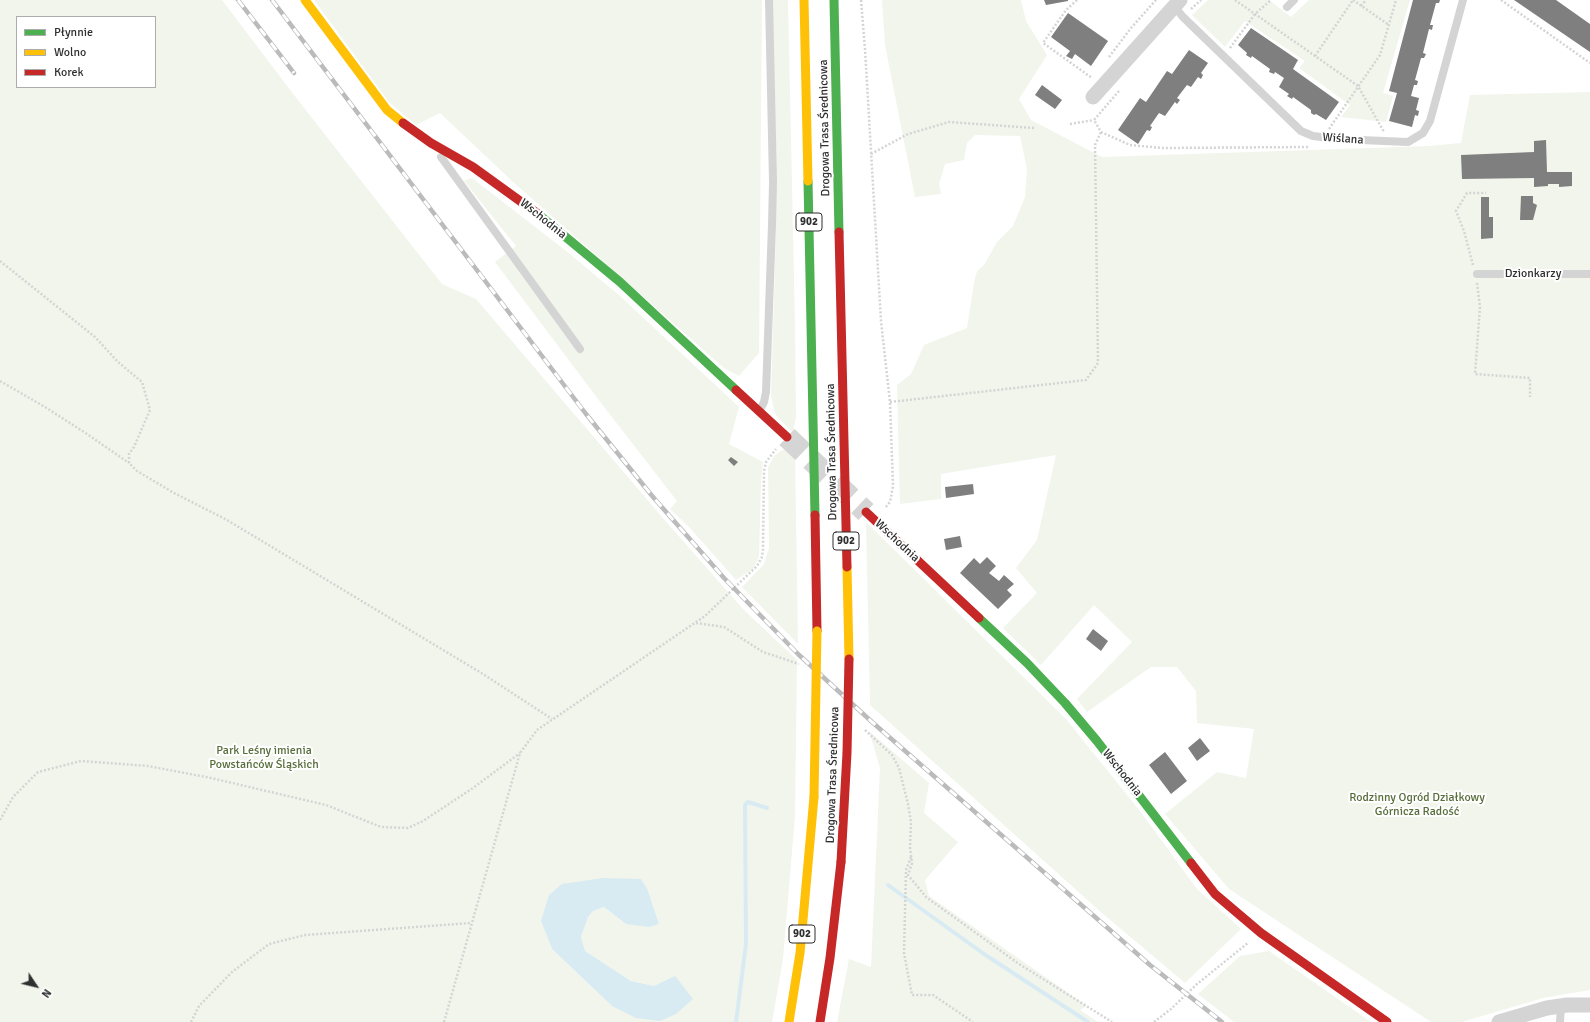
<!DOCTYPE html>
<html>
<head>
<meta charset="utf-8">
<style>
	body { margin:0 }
	#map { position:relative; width:1590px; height:1022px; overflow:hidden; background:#fff; font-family:Signika,sans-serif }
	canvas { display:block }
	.legend { position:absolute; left:16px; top:16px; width:140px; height:72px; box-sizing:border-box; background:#fff; border:1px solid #acacac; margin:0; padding:5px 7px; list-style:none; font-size:12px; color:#2f2f2f }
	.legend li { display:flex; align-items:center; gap:8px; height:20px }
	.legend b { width:20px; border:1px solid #acacac }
	.north { position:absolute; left:16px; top:966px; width:40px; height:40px; -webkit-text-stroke:3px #fff; paint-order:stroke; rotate:125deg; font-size:11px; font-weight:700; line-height:16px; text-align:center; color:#2f2f2f }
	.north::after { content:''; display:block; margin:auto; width:14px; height:18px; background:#2f2f2f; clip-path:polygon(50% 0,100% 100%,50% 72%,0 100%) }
</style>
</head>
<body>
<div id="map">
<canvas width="1590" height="1022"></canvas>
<ul class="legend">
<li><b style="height:5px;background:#4caf50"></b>Płynnie</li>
<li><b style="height:5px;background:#ffc107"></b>Wolno</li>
<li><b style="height:5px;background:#c62828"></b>Korek</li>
</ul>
<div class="north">N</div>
</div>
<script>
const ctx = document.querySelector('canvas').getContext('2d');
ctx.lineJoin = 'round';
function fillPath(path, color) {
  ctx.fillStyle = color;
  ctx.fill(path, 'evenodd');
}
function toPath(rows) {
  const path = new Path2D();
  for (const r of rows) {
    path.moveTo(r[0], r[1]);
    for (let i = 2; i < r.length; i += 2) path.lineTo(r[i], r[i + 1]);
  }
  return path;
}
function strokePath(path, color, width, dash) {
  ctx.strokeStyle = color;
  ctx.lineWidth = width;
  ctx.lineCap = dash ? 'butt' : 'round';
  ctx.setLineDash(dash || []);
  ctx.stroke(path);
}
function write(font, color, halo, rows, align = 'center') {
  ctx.font = font + ' Signika,sans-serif';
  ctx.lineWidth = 4;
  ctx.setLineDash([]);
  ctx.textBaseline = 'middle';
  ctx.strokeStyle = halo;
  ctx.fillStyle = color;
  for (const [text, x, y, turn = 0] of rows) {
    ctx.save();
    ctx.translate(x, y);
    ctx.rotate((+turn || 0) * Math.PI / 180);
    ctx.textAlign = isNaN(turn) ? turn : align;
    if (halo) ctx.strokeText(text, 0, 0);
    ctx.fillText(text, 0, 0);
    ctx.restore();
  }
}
const green = toPath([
	[0,0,222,0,294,95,442,284,476,299,662,517,742,608,797,660,795,816,783,959,772,1022,0,1022],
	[17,17,155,17,155,87,17,87],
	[641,879,647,888,659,924,626,924,604,907,593,911,588,917,581,937,585,951,631,981,654,986,612,1006,552,949,541,921],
	[314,0,762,0,759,353,739,376,724,368,513,182,440,113,416,125,389,102],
	[772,0,788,0,795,326,796,417,793,433,775,414,771,396,776,232],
	[882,0,1021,0,1026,21,1047,55,1019,99,1031,120,1102,157,1429,146,1461,143,1470,95,1590,92,1590,990,1543,998,1462,1022,1431,1022,1229,889,1165,814,1217,772,1246,778,1254,729,1197,723,1196,691,1177,667,1151,667,1087,712,1077,699,1132,642,1094,605,1041,665,1003,628,1037,593,1016,568,1037,540,1056,455,941,474,941,499,900,504,897,385,911,374,924,345,967,328,974,283,977,271,984,265,997,242,1013,226,1025,197,1027,169,1020,136,975,135,967,143,964,160,945,164,939,184,941,194,915,197,885,45],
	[1208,0,1269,0,1291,17,1309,0,1410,0,1383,93,1393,96,1386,122,1341,117,1350,105,1299,68,1305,61,1245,21,1225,47,1192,15],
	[472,178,565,250,619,295,739,407,729,444,763,462,761,480,759,557,753,569,736,580,689,527,670,509,677,501,601,403,495,262,516,246,464,181],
	[782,450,790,450,795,454,798,644,742,587,764,564,769,548,768,467,774,456],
	[866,522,1066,719,1140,811,1197,889,1241,929,1185,983,1102,913,870,705],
	[869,731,929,783,924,813,958,842,925,880,929,896,1087,1006,1080,1010,1098,1022,837,1022,849,959,871,967,880,768],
	[1269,951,1371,1022,1234,1022,1198,994,1240,956]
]);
const water = toPath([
	[603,878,641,879,647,888,659,924,649,927,626,924,604,907,593,911,588,917,581,937,585,951,631,981,654,986,675,976,693,999,676,1014,660,1021,636,1018,612,1006,552,949,541,921,549,895,562,884]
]);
const stream = toPath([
	[888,885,984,954,1088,1022],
	[736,1022,746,944,745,805,748,802,767,808]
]);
const building = toPath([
	[1044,0,1068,0,1068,1,1046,5],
	[1413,0,1440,0,1439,3,1436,3,1430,25,1433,25,1432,30,1429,29,1423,53,1426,54,1424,58,1421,58,1415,80,1418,81,1417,85,1414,85,1411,96,1419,98,1416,110,1419,111,1418,116,1415,115,1412,127,1389,121,1397,93,1389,91],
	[1514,0,1556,0,1590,24,1590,52],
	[1068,13,1108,41,1091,66,1075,54,1072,59,1066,56,1070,51,1051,37],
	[1251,28,1298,60,1293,69,1339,102,1326,120,1316,114,1314,115,1311,113,1311,110,1293,97,1292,99,1287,96,1289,94,1279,87,1284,78,1275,72,1274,74,1269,72,1270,69,1252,56,1251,58,1246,55,1247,53,1238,45],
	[1189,50,1208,63,1201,73,1203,75,1201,79,1198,77,1191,87,1187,85,1177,98,1180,100,1177,104,1175,102,1165,116,1159,113,1150,126,1152,127,1150,131,1147,130,1138,144,1118,130,1140,98,1146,102,1167,71,1172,74],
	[1042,85,1062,100,1055,109,1035,95],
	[1546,140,1547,172,1572,172,1572,186,1559,187,1559,184,1548,184,1548,186,1534,187,1534,178,1462,179,1461,155,1534,152,1534,141],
	[1521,196,1533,196,1533,203,1537,205,1533,220,1520,220],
	[1481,197,1489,197,1489,217,1493,217,1493,238,1481,239],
	[731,457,738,462,734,466,728,460],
	[973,484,974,494,946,498,945,487],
	[960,536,962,547,946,550,944,539],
	[987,557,996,566,989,573,999,581,1004,575,1014,584,1007,590,1012,595,998,609,960,573,974,558,980,564],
	[1093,629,1108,641,1101,651,1086,639],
	[1200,738,1210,751,1197,761,1188,748],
	[1165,752,1187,781,1171,794,1149,765]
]);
const secondaryTunnel = toPath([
	[787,437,866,512]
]);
const path = toPath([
	[861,0,865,49,881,321,890,402,893,486,890,502,885,508],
	[1077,0,1066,10,1043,43,1092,78],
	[1235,0,1358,86,1384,132],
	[1353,0,1389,25],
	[1501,0,1590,63],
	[1361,6,1366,0],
	[1191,9,1201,0],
	[1230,48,1255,14,1271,0],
	[1315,56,1353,0],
	[1109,57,1131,28,1156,0],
	[1119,91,1094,120,1101,132,1130,145,1162,148,1310,147],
	[1070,124,1094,120],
	[1329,129,1380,55,1396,0],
	[871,154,908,134,949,122,1034,128],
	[0,261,95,337,118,362,142,382,150,410,134,447,129,454,129,463,137,471,174,493,227,520,483,674,552,719],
	[1473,265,1464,231,1456,211,1467,193,1486,193],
	[1477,283,1480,307,1475,374,1530,378,1530,397],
	[0,381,45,407,87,434,129,463],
	[890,402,1086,380,1098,363,1095,145,1101,132],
	[696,623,724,627,763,652,799,664],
	[865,730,892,755,899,768,908,804,911,822,910,848,912,863,908,875,926,897,1019,964,1112,1022],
	[0,820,13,797,38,772,81,761,148,766,211,778,326,805,381,827,408,828,423,821,473,788,520,753],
	[911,857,906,870,904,953,912,995,933,995,973,1022],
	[191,1022,199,1006,232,972,269,944,305,935,471,923],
	[444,1022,520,753,537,730,705,616,757,566,762,557,763,550,764,471,766,462,776,449],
	[1154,1022,1171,1009,1197,984,1248,943]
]);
const lane = toPath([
	[1174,6,1183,17,1301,131,1313,136,1337,139,1408,142,1423,133,1430,121,1463,0],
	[1287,7,1294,0],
	[441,157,580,349],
	[1477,274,1590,274],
	[760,410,764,402,766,392,772,225,773,182,769,0],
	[1560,1022,1561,1005]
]);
const street = toPath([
	[1093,97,1180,0],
	[1499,1022,1547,1008,1567,1005,1590,1005]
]);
const fast = toPath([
	[834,0,839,232],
	[808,181,815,515],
	[538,214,620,282,736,390],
	[979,618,1027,663,1065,703,1097,741,1191,863]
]);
const slow = toPath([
	[305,0,387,110,403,123],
	[804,0,808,181],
	[847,567,849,659],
	[789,1022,800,953,814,797]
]);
const jam = toPath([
	[403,123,431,143,473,167,538,214],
	[839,232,847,567],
	[736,390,787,437],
	[866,512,979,618],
	[815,515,817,631],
	[1191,863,1215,894,1261,933,1387,1022],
	[820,1022,830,958,841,862]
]);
const rail = toPath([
	[238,0,294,73],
	[272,0,586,414,653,497,724,578,798,654,872,722,1150,965,1222,1022]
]);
const slowBridge = toPath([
	[814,797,817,631]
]);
const jamBridge = toPath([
	[841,862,847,753,849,659]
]);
const shields = [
	[809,222,26],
	[846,541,26],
	[802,934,26]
];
const shieldNames = [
	["902",809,222],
	["902",846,541],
	["902",802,934]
];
const streetNames = [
	["Drogowa Trasa Średnicowa",825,128,-91],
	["Wiślana",1343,139,4],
	["Wschodnia",543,219,39],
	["Dzionkarzy",1533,274],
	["Drogowa Trasa Średnicowa",832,452,-91],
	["Wschodnia",897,541,43],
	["Wschodnia",1122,773,52],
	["Drogowa Trasa Średnicowa",833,775,-88]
];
const parkNames = [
	["Park Leśny imienia",264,751],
	["Powstańców Śląskich",264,765],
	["Rodzinny Ogród Działkowy",1417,798],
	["Górnicza Radość",1417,812]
];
fillPath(green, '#f2f5ec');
fillPath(water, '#d8ebf2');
strokePath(stream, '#d8ebf2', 4);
fillPath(building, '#7f7f7f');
strokePath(secondaryTunnel, '#d5d5d5', 22, [22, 11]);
strokePath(path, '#d4d4d4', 2.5, [2, 2]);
strokePath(lane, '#d4d4d4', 8);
strokePath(street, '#d4d4d4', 15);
strokePath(fast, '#4caf50', 9);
strokePath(slow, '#ffc107', 9);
strokePath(jam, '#c62828', 9);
strokePath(rail, '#bbb', 4.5);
strokePath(rail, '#fff', 3, [9]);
strokePath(slowBridge, '#ffc107', 9);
strokePath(jamBridge, '#c62828', 9);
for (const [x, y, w] of shields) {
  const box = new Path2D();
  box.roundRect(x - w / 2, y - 9, w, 18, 3);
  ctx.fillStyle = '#fff';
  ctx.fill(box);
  strokePath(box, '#2f2f2f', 1);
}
write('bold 11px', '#2f2f2f', null, shieldNames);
write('12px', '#2f2f2f', '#fff', streetNames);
write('12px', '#576d3a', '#fff', parkNames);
</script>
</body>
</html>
